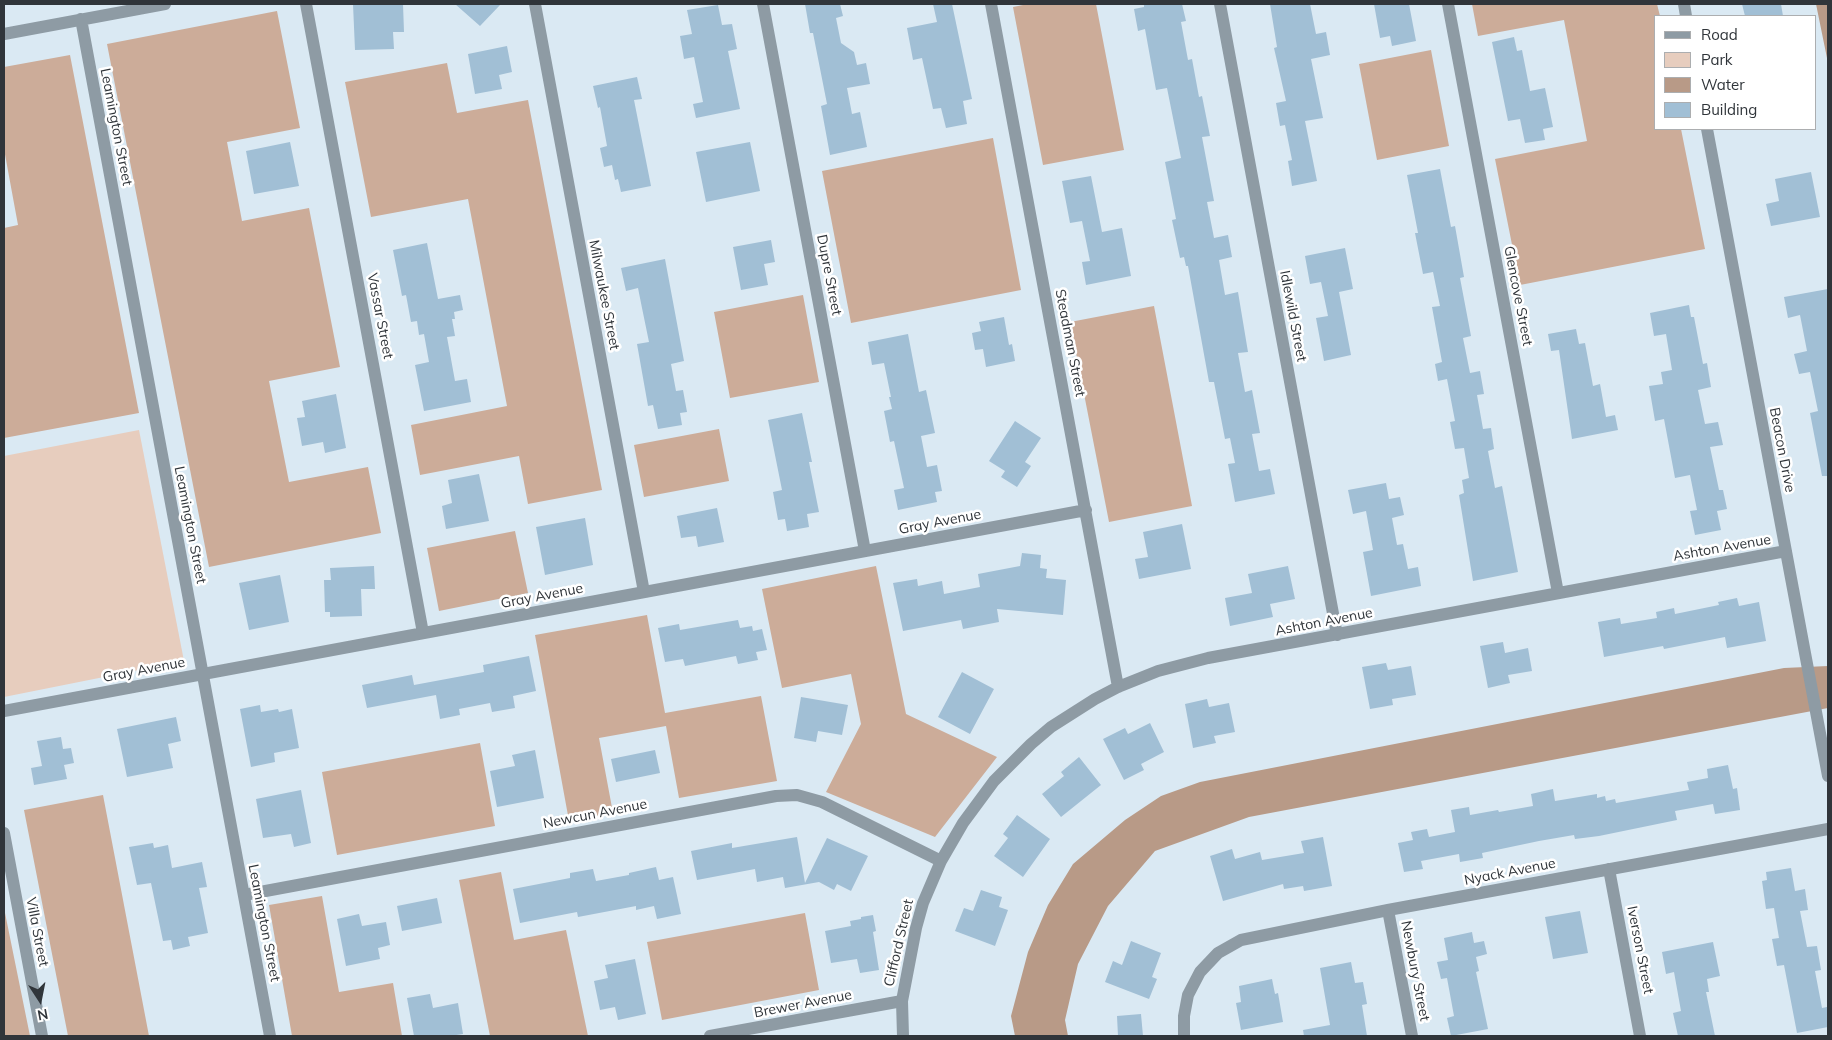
<!DOCTYPE html>
<html>
<head>
<meta charset="utf-8">
<style>
	body { margin:0 }
	#map { position:relative; width:1832px; height:1040px; overflow:hidden; background:#dae9f3; font-family:Mulish,sans-serif }
	canvas { display:block }
	.frame { position:absolute; inset:0; border:5px solid #30353a; pointer-events:none }
	.legend { position:absolute; left:1654px; top:15px; width:162px; height:115px; box-sizing:border-box; background:#fff; border:1px solid #acaeb0; margin:0; padding:6px 9px; list-style:none; font-size:15px; color:#30353a }
	.legend li { display:flex; align-items:center; gap:10px; height:25px }
	.legend b { width:25px; border:1px solid #acaeb0 }
	.north { position:absolute; left:15px; top:975px; width:50px; height:50px; -webkit-text-stroke:4px #fff; paint-order:stroke; rotate:169deg; font-size:14px; font-weight:700; line-height:20px; text-align:center; color:#30353a }
	.north::after { content:''; display:block; margin:auto; width:18px; height:22px; background:#30353a; clip-path:polygon(50% 0,100% 100%,50% 72%,0 100%) }
</style>
</head>
<body>
<div id="map">
<canvas width="1832" height="1040"></canvas>
<div class="frame"></div>
<ul class="legend">
<li><b style="height:6px;background:#8e9ba4"></b>Road</li>
<li><b style="height:14px;background:#e7cdbe"></b>Park</li>
<li><b style="height:14px;background:#b89a87"></b>Water</li>
<li><b style="height:14px;background:#a1bfd5"></b>Building</li>
</ul>
<div class="north">N</div>
</div>
<script>
const ctx = document.querySelector('canvas').getContext('2d');
ctx.lineJoin = 'round';
function fillPath(path, color) {
  ctx.fillStyle = color;
  ctx.fill(path, 'evenodd');
}
function toPath(rows) {
  const path = new Path2D();
  for (const r of rows) {
    path.moveTo(r[0], r[1]);
    for (let i = 2; i < r.length; i += 2) path.lineTo(r[i], r[i + 1]);
  }
  return path;
}
function strokePath(path, color, width, dash) {
  ctx.strokeStyle = color;
  ctx.lineWidth = width;
  ctx.lineCap = dash ? 'butt' : 'round';
  ctx.setLineDash(dash || []);
  ctx.stroke(path);
}
function write(font, color, halo, rows, align = 'center') {
  ctx.font = font + ' Mulish,sans-serif';
  ctx.lineWidth = 5;
  ctx.setLineDash([]);
  ctx.textBaseline = 'middle';
  ctx.strokeStyle = halo;
  ctx.fillStyle = color;
  for (const [text, x, y, turn = 0] of rows) {
    ctx.save();
    ctx.translate(x, y);
    ctx.rotate((+turn || 0) * Math.PI / 180);
    ctx.textAlign = isNaN(turn) ? turn : align;
    if (halo) ctx.strokeText(text, 0, 0);
    ctx.fillText(text, 0, 0);
    ctx.restore();
  }
}
const green = toPath([
	[139,430,184,661,4,697,4,456]
]);
const forest = toPath([
	[1028,4,1096,4,1124,150,1043,165,1013,7],
	[1472,4,1657,4,1660,16,1656,16,1656,129,1681,129,1705,249,1520,285,1495,159,1587,141,1564,20,1478,36],
	[277,11,300,128,227,142,242,221,309,208,340,367,269,381,289,482,368,467,381,533,209,567,107,44],
	[1431,50,1449,146,1377,160,1359,64],
	[70,55,139,413,4,438,4,228,18,225,4,149,4,67],
	[447,63,457,113,528,100,602,490,528,504,519,456,420,475,411,425,507,406,468,199,371,217,345,82],
	[993,138,1021,290,851,323,822,171],
	[803,295,819,382,730,398,714,312],
	[1154,306,1192,506,1109,522,1070,322],
	[719,429,729,481,644,497,634,445],
	[515,531,528,593,439,611,427,548],
	[876,566,906,714,997,757,935,837,826,792,861,724,851,674,782,688,762,589],
	[647,615,665,713,761,696,777,781,679,798,666,726,599,738,613,813,569,821,535,635],
	[480,743,495,826,337,855,322,772],
	[103,795,149,1036,68,1036,24,810],
	[501,872,514,940,566,930,588,1036,490,1036,459,880],
	[322,896,339,992,393,983,402,1036,292,1036,269,905],
	[4,908,30,1036,4,1036],
	[805,913,819,990,662,1020,647,942]
]);
const water = toPath([
	[1816,4,1828,4,1828,63],
	[1828,666,1828,708,1249,817,1155,851,1108,906,1078,964,1065,1020,1068,1036,1015,1036,1011,1016,1028,952,1048,905,1073,864,1125,820,1161,796,1200,782,1784,668]
]);
const building = toPath([
	[353,4,403,4,404,32,393,32,394,49,355,50],
	[455,4,501,4,480,26],
	[805,4,840,4,843,16,836,18,841,43,854,52,857,65,866,63,870,84,847,88,852,114,860,112,867,147,830,155,821,106,827,104,813,33,810,33],
	[933,4,952,4,972,99,963,101,967,124,946,128,941,108,933,109,922,58,913,60,907,28,937,22],
	[1144,4,1182,4,1186,21,1181,22,1188,60,1192,59,1199,97,1202,96,1210,136,1202,137,1214,201,1207,202,1214,238,1228,235,1232,257,1219,260,1225,295,1238,292,1248,352,1238,353,1245,392,1252,390,1260,433,1252,434,1259,471,1270,469,1275,494,1235,502,1228,464,1235,463,1230,438,1225,439,1214,382,1209,382,1188,266,1186,266,1184,257,1180,258,1172,220,1176,219,1165,162,1181,158,1167,88,1156,90,1145,29,1138,31,1134,9,1144,7],
	[1270,4,1310,4,1316,34,1326,32,1330,55,1311,59,1323,118,1305,121,1317,181,1292,186,1288,161,1292,160,1285,125,1280,126,1276,103,1286,101,1274,48,1277,47],
	[1374,4,1409,4,1416,41,1392,46,1390,36,1380,38],
	[1742,4,1781,4,1783,16,1745,16],
	[718,5,722,25,732,24,737,49,728,51,740,109,696,118,693,104,703,102,694,57,684,59,680,36,692,34,687,10],
	[1514,37,1517,51,1522,50,1530,91,1545,88,1553,127,1543,129,1545,140,1525,143,1520,119,1508,121,1492,42],
	[507,46,512,72,499,75,502,89,475,94,468,54],
	[637,77,642,99,634,100,651,186,621,192,618,179,615,180,612,165,604,167,600,148,607,146,600,107,598,108,593,86],
	[290,142,299,186,254,194,246,151],
	[750,142,760,191,706,202,696,152],
	[1440,169,1451,227,1455,226,1464,277,1460,278,1471,336,1463,338,1470,373,1480,371,1484,394,1477,395,1483,429,1491,428,1494,449,1488,451,1495,488,1502,486,1518,572,1473,581,1459,495,1464,493,1462,480,1469,478,1464,448,1455,449,1450,422,1455,421,1447,379,1438,381,1435,364,1442,362,1432,307,1440,306,1433,272,1423,274,1415,233,1418,233,1407,175],
	[1811,172,1820,217,1771,226,1766,204,1779,201,1775,179],
	[1091,176,1102,232,1122,228,1131,276,1086,285,1082,262,1090,261,1082,221,1070,223,1062,181],
	[771,240,775,262,764,264,768,285,741,290,733,247],
	[427,243,438,299,460,295,463,310,454,312,455,319,452,319,455,336,447,337,455,381,467,379,471,402,424,411,415,365,429,362,424,334,419,335,417,321,411,322,406,295,402,296,393,250],
	[1345,248,1353,289,1339,292,1351,355,1324,361,1316,318,1328,316,1321,282,1310,284,1305,256],
	[665,259,684,361,671,364,676,391,683,390,687,412,680,413,682,425,658,429,653,405,648,406,637,344,649,342,642,308,638,288,626,291,621,268],
	[1828,289,1828,476,1822,476,1810,413,1818,411,1810,372,1799,374,1794,354,1807,351,1800,315,1788,318,1784,297],
	[1689,305,1691,317,1694,317,1703,364,1707,363,1711,387,1698,390,1705,424,1718,422,1723,445,1710,447,1719,490,1723,490,1727,509,1717,511,1721,530,1695,535,1690,511,1697,510,1690,475,1675,478,1664,419,1655,421,1649,386,1663,384,1661,372,1672,370,1666,334,1654,336,1650,313],
	[1004,317,1009,345,1012,344,1015,361,986,367,983,349,975,350,972,333,981,331,979,322],
	[1576,329,1579,344,1585,343,1593,386,1600,384,1606,417,1615,415,1618,430,1572,439,1559,350,1551,351,1548,334],
	[908,334,919,392,926,390,935,433,921,436,927,467,937,465,942,491,935,492,937,502,898,510,894,490,904,488,894,441,890,442,884,411,892,409,889,397,891,397,884,363,872,365,868,342],
	[336,394,346,448,325,453,323,442,302,446,297,418,305,417,302,401],
	[802,413,812,462,809,462,819,512,807,514,809,527,787,531,785,519,778,520,773,492,782,490,768,420],
	[1015,421,1041,438,1025,462,1031,466,1017,487,1001,477,1005,471,989,461],
	[479,474,489,521,446,529,442,506,452,503,448,480],
	[1386,483,1389,499,1400,497,1404,515,1392,518,1397,545,1403,544,1408,569,1418,567,1421,586,1371,596,1363,552,1373,550,1366,511,1353,514,1348,490],
	[717,508,724,542,698,547,696,536,681,538,677,516],
	[585,518,593,565,545,575,536,527],
	[1182,524,1191,569,1139,579,1135,559,1148,557,1143,532],
	[1022,553,1041,555,1040,568,1047,569,1046,578,1066,580,1063,615,997,609,999,622,963,629,961,620,903,631,893,583,917,579,918,586,942,581,944,594,980,587,978,574,1020,566],
	[374,566,375,589,361,589,362,616,330,617,330,612,325,612,324,580,331,580,330,568],
	[1288,566,1295,599,1270,604,1273,617,1230,626,1225,598,1252,593,1248,574],
	[280,575,289,622,249,630,239,583],
	[1737,598,1739,606,1759,602,1766,641,1727,648,1725,637,1664,649,1663,646,1604,657,1598,622,1620,618,1621,624,1657,618,1656,612,1674,608,1675,614,1719,605,1718,602],
	[738,620,740,628,752,626,753,631,762,629,767,650,756,652,758,660,738,664,736,656,685,666,683,659,665,662,658,628,679,624,680,630],
	[1503,642,1505,653,1528,648,1532,671,1508,675,1510,683,1488,688,1480,646],
	[529,656,536,691,513,696,515,708,492,712,490,703,459,709,460,715,440,719,436,695,367,708,362,685,412,675,414,685,484,672,483,665],
	[1386,663,1388,670,1411,666,1416,695,1392,699,1393,705,1370,709,1362,667],
	[962,672,994,689,970,734,938,717],
	[801,697,848,705,842,735,818,731,816,742,794,738],
	[1207,699,1209,707,1229,703,1235,732,1214,736,1216,743,1193,748,1185,704],
	[260,705,261,712,278,709,279,712,292,709,299,748,274,753,275,762,251,767,240,709],
	[176,717,181,741,168,744,173,768,127,777,117,729],
	[1150,723,1164,752,1141,764,1144,770,1124,780,1103,739,1125,728,1128,734],
	[61,737,63,749,71,748,74,763,64,765,67,779,34,785,31,768,42,766,37,741],
	[535,750,544,798,497,807,490,771,515,766,512,755],
	[655,750,660,773,616,782,611,759],
	[1079,757,1101,785,1061,817,1042,794,1064,776,1061,772],
	[1728,765,1733,789,1737,788,1740,810,1715,814,1713,804,1675,811,1677,820,1599,836,1575,839,1574,835,1539,841,1482,853,1483,858,1460,862,1459,854,1421,861,1423,869,1404,872,1398,843,1413,840,1411,832,1427,829,1429,837,1455,832,1451,810,1469,807,1470,815,1498,810,1499,812,1533,806,1531,794,1553,789,1555,801,1597,794,1597,798,1605,796,1606,801,1615,799,1616,803,1689,790,1687,782,1708,778,1707,769],
	[301,790,311,843,294,847,291,834,263,838,256,799],
	[1017,815,1050,839,1023,877,994,856,1008,838,1003,834],
	[797,837,805,883,827,838,868,856,851,891,837,884,834,890,819,882,785,888,783,877,757,882,755,869,697,880,691,851,732,843,732,848],
	[1323,837,1332,886,1304,891,1303,886,1284,889,1283,884,1223,901,1210,856,1232,849,1235,859,1260,852,1262,860,1304,853,1301,841],
	[153,843,154,848,168,845,172,868,202,862,207,887,199,888,208,933,188,937,190,946,173,950,171,940,163,941,151,883,137,885,129,847],
	[656,867,659,880,673,877,681,914,657,919,654,906,636,910,636,906,578,917,577,912,520,923,513,889,570,878,570,873,593,869,596,881,629,875,629,873],
	[1791,868,1795,891,1805,889,1808,910,1800,911,1807,947,1817,946,1821,970,1815,971,1822,1008,1827,1007,1828,1015,1828,1027,1797,1033,1784,965,1777,966,1772,939,1779,938,1774,908,1766,909,1762,881,1767,880,1766,872],
	[981,890,1002,897,999,907,1008,910,995,946,955,931,964,908,973,911],
	[437,898,442,923,402,931,397,906],
	[1580,911,1588,953,1553,959,1545,917],
	[359,914,362,926,386,922,390,945,378,948,380,959,346,966,337,919],
	[873,915,876,931,873,932,879,970,860,973,857,959,831,963,825,931,851,926,850,921,861,919,861,917],
	[1472,932,1474,943,1484,941,1487,954,1476,957,1479,971,1476,972,1488,1029,1451,1036,1447,1018,1454,1016,1447,978,1441,979,1437,962,1448,960,1444,938],
	[1131,941,1161,953,1152,977,1157,979,1149,999,1105,982,1113,961,1122,965],
	[1713,942,1720,976,1707,979,1709,992,1706,992,1715,1036,1678,1036,1673,1013,1681,1011,1674,972,1666,974,1662,952],
	[635,959,646,1014,618,1020,615,1007,600,1010,594,981,608,978,605,965],
	[1351,962,1355,983,1363,982,1367,1004,1362,1005,1367,1036,1304,1036,1303,1030,1330,1025,1320,968],
	[1272,979,1275,994,1278,993,1283,1022,1241,1030,1236,1003,1241,1002,1239,986],
	[430,994,433,1008,458,1003,463,1034,450,1036,414,1036,407,998],
	[1141,1014,1143,1036,1118,1036,1117,1016]
]);
const minor = toPath([
	[306,4,423,633],
	[535,4,644,592],
	[763,4,865,551],
	[991,4,1118,687],
	[1220,4,1337,635],
	[1448,4,1558,593],
	[1684,4,1686,16],
	[81,19,270,1036],
	[4,34,165,4],
	[1707,129,1828,776],
	[4,711,1086,510],
	[4,833,42,1036],
	[1609,869,1640,1036],
	[244,895,776,796,797,795,822,802,941,861],
	[1388,910,1412,1036],
	[710,1036,902,1001],
	[903,1036,902,1001,916,928,923,903,941,861,963,823,994,781,1031,744,1051,727,1095,699,1118,687,1158,671,1208,658,1786,551],
	[1184,1036,1184,1016,1188,995,1200,972,1218,953,1241,940,1388,910,1828,829]
]);
const streetNames = [
	["Leamington Street",116,127,79],
	["Dupre Street",829,275,79],
	["Milwaukee Street",604,295,79],
	["Glencove Street",1518,296,79],
	["Vassar Street",380,316,79],
	["Idlewild Street",1293,316,79],
	["Steadman Street",1070,343,79],
	["Beacon Drive",1782,450,79],
	["Gray Avenue",940,522,-11],
	["Leamington Street",190,525,79],
	["Ashton Avenue",1722,548,-10],
	["Gray Avenue",542,596,-11],
	["Ashton Avenue",1324,622,-11],
	["Gray Avenue",144,670,-11],
	["Newcun Avenue",595,814,-11],
	["Nyack Avenue",1510,872,-11],
	["Leamington Street",264,923,79],
	["Villa Street",37,932,79],
	["Clifford Street",899,943,-77],
	["Iverson Street",1640,950,79],
	["Newbury Street",1415,971,79],
	["Brewer Avenue",803,1004,-11]
];
fillPath(green, '#e7cdbe');
fillPath(forest, '#ccac99');
fillPath(water, '#b89a87');
fillPath(building, '#a1bfd5');
strokePath(minor, '#8e9ba4', 12);
write('14px', '#30353a', '#fff', streetNames);
</script>
</body>
</html>
